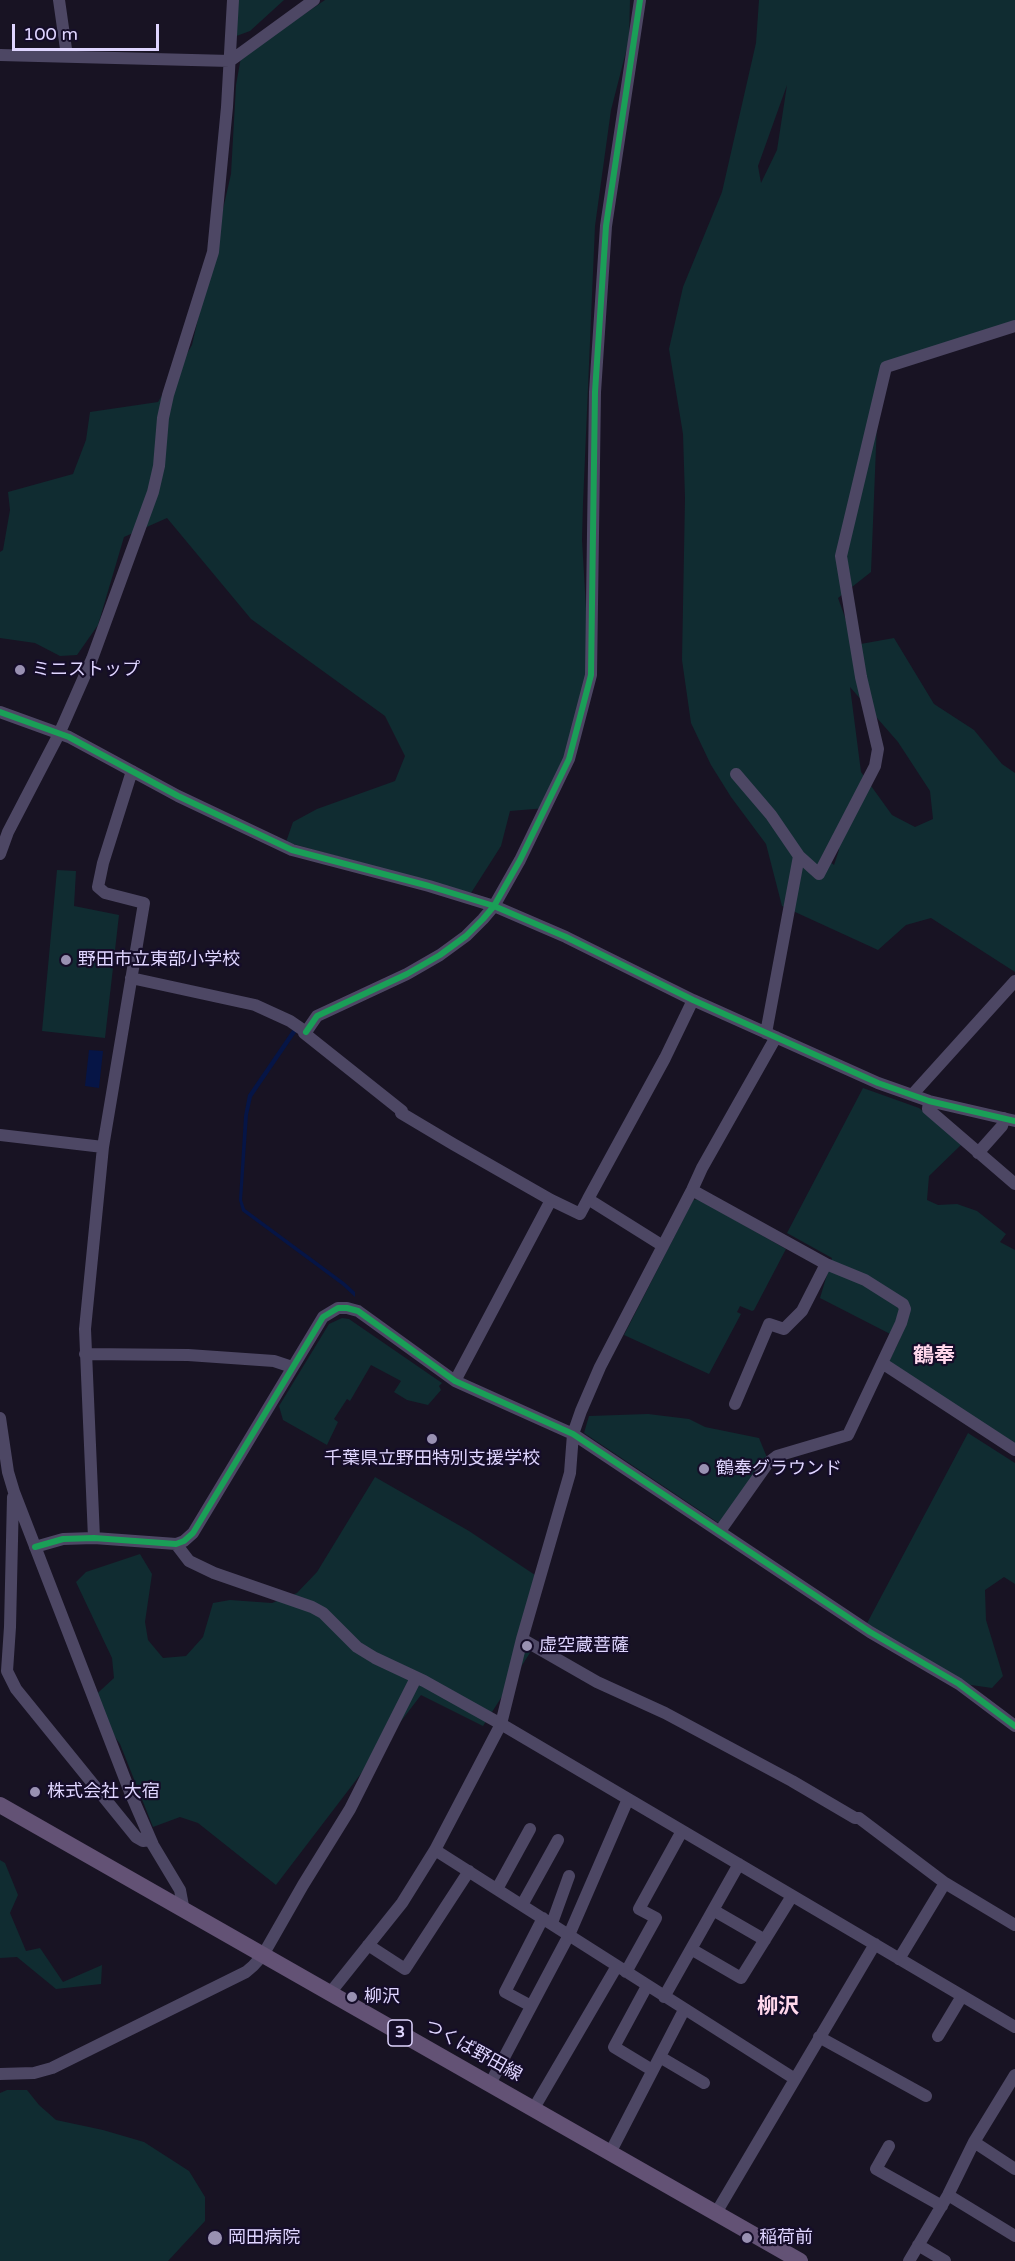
<!DOCTYPE html>
<html>
<head>
<meta charset="utf-8">
<style>
	body { margin:0 }
	#map { position:relative; width:1015px; height:2261px; overflow:hidden; background:#181323; font-family:"Varela Round",sans-serif }
	canvas { display:block }
	.scale { position:absolute; left:12px; top:24px; width:147px; height:27px; box-sizing:border-box; border:3px solid #dfd5ff; border-top:0; padding-left:8px; font-size:18px; line-height:21px; white-space:nowrap; color:#dfd5ff; -webkit-text-stroke:4px #150d29; paint-order:stroke }
</style>
</head>
<body>
<div id="map">
<canvas width="1015" height="2261"></canvas>
<div class="scale">100 m</div>
</div>
<script>
const ctx = document.querySelector('canvas').getContext('2d');
ctx.lineJoin = 'round';
function fillPath(path, color) {
  ctx.fillStyle = color;
  ctx.fill(path, 'evenodd');
}
function toPath(rows) {
  const path = new Path2D();
  for (const r of rows) {
    path.moveTo(r[0], r[1]);
    for (let i = 2; i < r.length; i += 2) path.lineTo(r[i], r[i + 1]);
  }
  return path;
}
function strokePath(path, color, width, dash) {
  ctx.strokeStyle = color;
  ctx.lineWidth = width;
  ctx.lineCap = dash ? 'butt' : 'round';
  ctx.setLineDash(dash || []);
  ctx.stroke(path);
}
function write(font, color, halo, rows, align = 'center') {
  ctx.font = font + ' "Varela Round","Noto Sans JP",sans-serif';
  ctx.lineWidth = 4.5;
  ctx.setLineDash([]);
  ctx.textBaseline = 'middle';
  ctx.strokeStyle = halo;
  ctx.fillStyle = color;
  for (const [text, x, y, turn = 0] of rows) {
    ctx.save();
    ctx.translate(x, y);
    ctx.rotate((+turn || 0) * Math.PI / 180);
    ctx.textAlign = isNaN(turn) ? turn : align;
    if (halo) ctx.strokeText(text, 0, 0);
    ctx.fillText(text, 0, 0);
    ctx.restore();
  }
}
const green = toPath([
	[237,0,284,0,250,31,231,38],
	[325,0,630,0,629,40,611,110,595,226,583,503,582,540,591,694,565,772,546,808,510,811,501,846,471,893,286,842,293,822,317,809,395,781,405,756,385,716,251,619,167,518,124,537,98,625,77,655,60,656,35,643,0,638,0,552,3,550,10,510,8,492,73,474,86,440,90,412,158,402,192,345,231,174,236,85,241,57],
	[759,0,1015,0,1015,328,879,372,871,572,838,598,855,645,894,638,934,704,974,730,1002,764,1015,773,1015,972,931,918,906,925,878,950,782,906,766,844,731,797,711,765,691,723,682,660,685,498,683,434,669,349,683,287,722,192,756,43],
	[787,85,777,150,761,183,758,166],
	[850,687,898,742,930,791,933,819,915,827,892,815,861,772],
	[835,838,839,850,834,865,825,858],
	[57,870,76,871,74,906,119,915,105,1038,42,1031],
	[863,1088,919,1108,963,1143,929,1176,927,1200,938,1205,957,1204,977,1211,1006,1234,1000,1242,1015,1250,1015,1444,888,1363,900,1339,820,1298,832,1258,787,1233],
	[698,1199,786,1249,754,1310,752,1311,740,1306,737,1312,741,1314,709,1374,624,1335,693,1200],
	[342,1318,349,1319,442,1383,439,1386,441,1390,428,1405,407,1400,394,1392,401,1381,371,1365,350,1401,347,1399,334,1419,338,1422,327,1445,283,1420,279,1406,329,1324],
	[648,1414,689,1419,705,1427,759,1438,768,1460,720,1524,584,1433,589,1416],
	[968,1433,1015,1463,1015,1584,1004,1577,985,1590,986,1620,1003,1676,992,1688,964,1684,865,1627],
	[375,1477,469,1531,535,1575,522,1634,535,1645,483,1726,421,1695,276,1885,198,1823,180,1817,153,1827,120,1744,89,1701,114,1678,112,1658,76,1582,86,1572,140,1554,152,1574,145,1622,148,1640,163,1658,186,1656,203,1637,213,1603,230,1600,272,1603,297,1593,317,1572],
	[0,1860,5,1863,18,1895,10,1913,26,1951,40,1948,63,1982,102,1965,101,1984,56,1989,17,1957,0,1958],
	[7,2090,27,2090,39,2105,56,2120,103,2130,144,2142,189,2171,205,2197,205,2221,168,2261,0,2261,0,2093]
]);
const water = toPath([
	[293,1029,297,1031,252,1097,248,1115,242,1200,245,1209,344,1282,355,1292,355,1297,342,1285,242,1211,239,1200,244,1116,248,1095],
	[89,1050,103,1051,99,1088,85,1086]
]);
const minor = toPath([
	[59,0,67,56],
	[0,55,230,61,314,0],
	[0,712,69,737,178,796,292,850,429,886,494,906,566,937,693,1000,878,1083,929,1101,1015,1121],
	[736,774,771,815,799,856,819,874,875,766,878,749,861,677,841,556,886,367,1015,326],
	[0,854,8,832,59,734,92,659,153,492,159,466,163,418,168,395,213,252,227,107,233,0],
	[131,978,255,1005,290,1021,306,1032,304,1033,402,1111,401,1113,453,1144,551,1200,580,1214,588,1199,663,1246],
	[306,1032,317,1016,407,974,440,955,466,936,483,919,494,906,520,860,569,759,591,675,595,392,606,226,640,0],
	[766,1033,799,856],
	[912,1095,1015,981],
	[929,1101,928,1109,1015,1184],
	[0,1135,103,1147],
	[978,1153,1002,1126,1004,1118],
	[692,1190,826,1264,802,1311,784,1329,769,1324,735,1404],
	[588,1199,665,1058,693,1000],
	[85,1354,188,1355,274,1361,292,1367],
	[882,1363,1015,1450],
	[455,1381,551,1200],
	[0,1418,8,1472,14,1492,130,1792,153,1845,180,1890,184,1911],
	[13,1497,10,1627,7,1671,16,1689,136,1837,143,1841,150,1840],
	[720,1531,768,1463,777,1456,848,1435,901,1323,905,1309,903,1304,865,1280,826,1264],
	[94,1538,85,1329,103,1147,144,903,105,893,98,887,103,863,132,771],
	[176,1544,189,1561,214,1573,312,1607,323,1613,357,1647,375,1658,424,1681,501,1724,1015,2027],
	[35,1547,63,1539,94,1538,176,1544,184,1541,193,1533,323,1317,338,1308,347,1308,358,1311,455,1381,573,1434,870,1632,959,1684,1015,1726],
	[522,1639,597,1682,665,1713,792,1781,855,1818,859,1818,945,1883,1015,1925],
	[435,1850,795,2079],
	[497,1889,530,1829],
	[522,1905,558,1840],
	[713,1910,765,1940],
	[552,1923,569,1876],
	[368,1945,405,1969,469,1871],
	[691,1949,741,1978,792,1896],
	[899,1959,945,1883],
	[626,1972,656,1918,639,1909,682,1831],
	[647,1986,614,2047,652,2070],
	[330,1993,402,1903,435,1850,501,1724,522,1639,570,1473,573,1434,581,1411,600,1367,692,1190,702,1168,776,1037],
	[664,1997,739,1864],
	[531,2006,505,1992,543,1918],
	[938,2036,962,1996],
	[819,2037,926,2096],
	[660,2057,704,2083],
	[0,2074,34,2073,52,2068,246,1972,253,1966,263,1955,303,1885,350,1809,416,1678],
	[490,2084,569,1935,628,1799],
	[534,2108,617,1966],
	[974,2142,1015,2169],
	[889,2146,876,2169,942,2206],
	[610,2153,684,2010],
	[948,2195,1015,2236],
	[716,2213,875,1944],
	[918,2245,945,2261],
	[909,2261,948,2195,974,2142,1015,2075]
]);
const major = toPath([
	[0,1805,800,2261]
]);
const cycleway = toPath([
	[0,712,69,737,178,796,292,850,429,886,494,906,566,937,693,1000,878,1083,929,1101,1015,1121],
	[306,1032,317,1016,407,974,440,955,466,936,483,919,494,906,520,860,569,759,591,675,595,392,606,226,640,0],
	[35,1547,63,1539,94,1538,176,1544,184,1541,193,1533,323,1317,338,1308,347,1308,358,1311,455,1381,573,1434,870,1632,959,1684,1015,1726]
]);
const markers = [
	[20,670,6,"#9991b2"],
	[66,960,6,"#9991b2"],
	[432,1439,6,"#9991b2"],
	[704,1469,6,"#9991b2"],
	[527,1646,6,"#9991b2"],
	[35,1792,6,"#9991b2"],
	[352,1997,6,"#9991b2"],
	[215,2238,8,"#9991b2"],
	[747,2238,6,"#9991b2"]
];
const shields = [
	[400,2033,24]
];
const shieldNames = [
	["3",400,2033]
];
const poiNames = [
	["ミニストップ",32,670],
	["野田市立東部小学校",78,960],
	["千葉県立野田特別支援学校",432,1459,"center"],
	["鶴奉グラウンド",716,1469],
	["虚空蔵菩薩",539,1646],
	["株式会社 大宿",47,1792],
	["柳沢",364,1997],
	["岡田病院",228,2238],
	["稲荷前",759,2238]
];
const streetNames = [
	["つくば野田線",473,2051,29]
];
const quarterNames = [
	["鶴奉",934,1356],
	["柳沢",778,2007]
];
fillPath(green, '#102c31');
fillPath(water, '#061546');
strokePath(minor, '#4d4764', 12);
strokePath(major, '#635275', 16);
strokePath(cycleway, '#1a9f57', 6);
for (const [x, y, r, color] of markers) {
  const dot = new Path2D();
  dot.arc(x, y, r, 0, 2 * Math.PI);
  ctx.fillStyle = color;
  ctx.fill(dot);
  strokePath(dot, '#150d29', 2);
}
for (const [x, y, w] of shields) {
  const box = new Path2D();
  box.roundRect(x - w / 2, y - 13, w, 26, 4.5);
  ctx.fillStyle = '#150d29';
  ctx.fill(box);
  strokePath(box, '#dfd5ff', 1.5);
}
write('bold 16px', '#dfd5ff', null, shieldNames);
write('18px', '#dfd5ff', '#150d29', poiNames, 'left');
write('18px', '#dfd5ff', '#150d29', streetNames);
write('bold 21px', '#ffd7eb', '#150d29', quarterNames);
</script>
</body>
</html>
